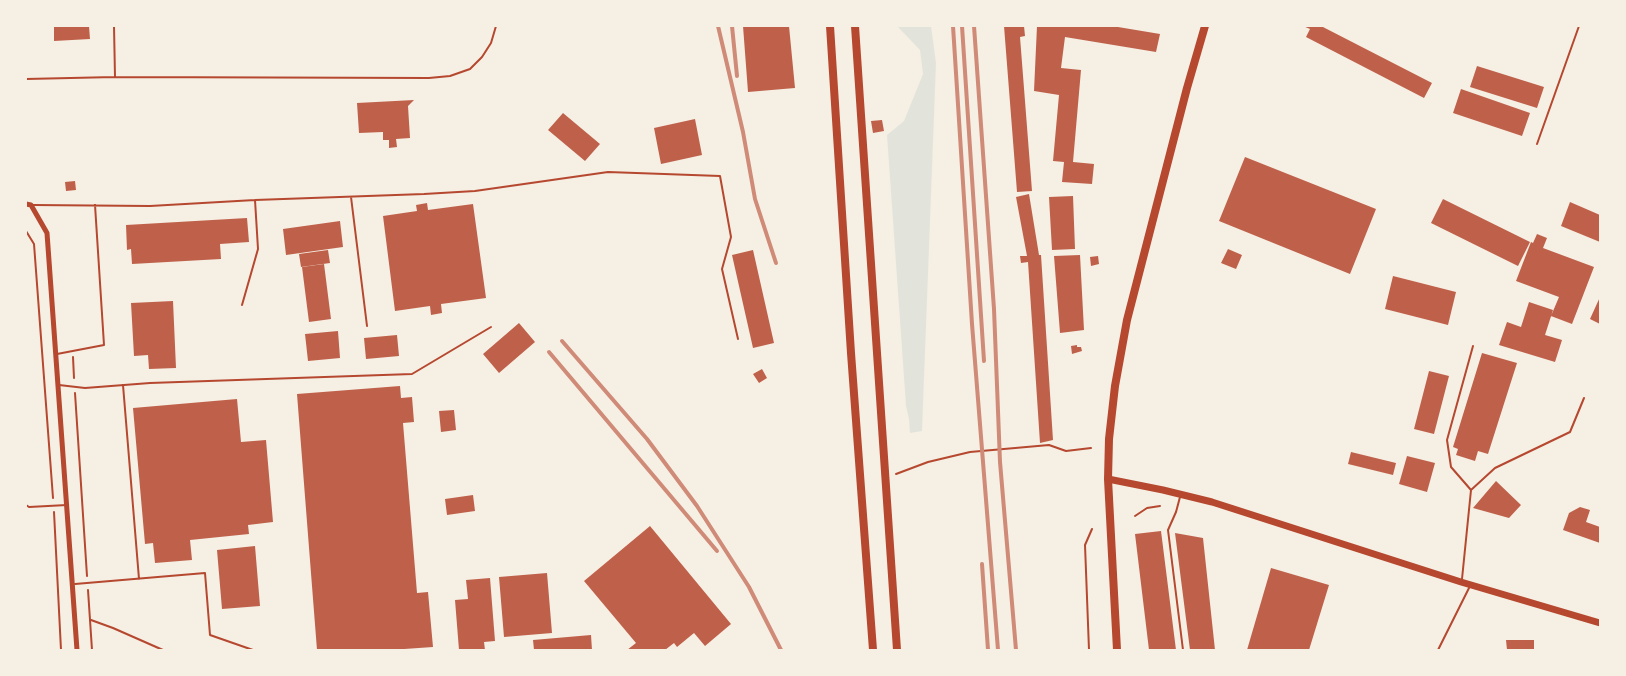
<!DOCTYPE html>
<html>
<head>
<meta charset="utf-8">
<style>
	body { margin:0 }
	#map { position:relative; width:1626px; height:676px; overflow:hidden; background:#f6efe4; font-family:"PT Sans",sans-serif }
	canvas { display:block }
	.frame { position:absolute; inset:0; border:27px solid #f6efe4; pointer-events:none }
</style>
</head>
<body>
<div id="map">
<canvas width="1626" height="676"></canvas>
<div class="frame"></div>
</div>
<script>
const ctx = document.querySelector('canvas').getContext('2d');
ctx.lineJoin = 'round';
function fillPath(path, color) {
  ctx.fillStyle = color;
  ctx.fill(path, 'evenodd');
}
function toPath(rows) {
  const path = new Path2D();
  for (const r of rows) {
    path.moveTo(r[0], r[1]);
    for (let i = 2; i < r.length; i += 2) path.lineTo(r[i], r[i + 1]);
  }
  return path;
}
function strokePath(path, color, width, dash) {
  ctx.strokeStyle = color;
  ctx.lineWidth = width;
  ctx.lineCap = dash ? 'butt' : 'round';
  ctx.setLineDash(dash || []);
  ctx.stroke(path);
}
const green = toPath([
	[897,26,931,26,936,63,922,431,910,433,909,419,906,406,887,135,904,121,923,74,920,50]
]);
const building = toPath([
	[54,26,89,26,90,39,54,41],
	[743,26,789,26,795,88,748,92],
	[1004,26,1024,26,1025,36,1020,37,1032,191,1017,192],
	[1037,26,1112,26,1160,34,1156,52,1065,37,1061,68,1081,70,1073,162,1094,164,1092,184,1062,182,1064,162,1053,161,1059,95,1034,91],
	[1303,26,1321,26,1432,83,1424,98,1306,37,1310,29],
	[1477,66,1544,87,1537,108,1470,87],
	[1461,89,1530,113,1522,136,1453,113],
	[414,100,408,106,410,138,396,139,397,147,389,148,389,140,383,140,383,132,359,133,357,103],
	[563,113,600,144,585,161,548,130],
	[695,119,702,155,661,164,654,128],
	[882,120,884,131,873,133,871,121],
	[1245,157,1376,209,1350,274,1219,221],
	[75,181,76,190,66,191,65,182],
	[1029,194,1039,255,1041,255,1053,440,1040,443,1028,262,1021,263,1020,256,1027,256,1016,197],
	[1073,196,1075,249,1052,250,1049,197],
	[1443,199,1530,242,1518,266,1431,223],
	[1570,202,1600,215,1600,242,1561,226],
	[427,203,428,210,473,204,486,298,441,304,442,313,431,315,430,306,395,311,383,216,417,211,416,205],
	[247,218,249,242,220,244,221,259,132,264,131,249,127,250,126,225],
	[340,221,343,247,286,255,283,229],
	[1537,234,1547,238,1543,248,1594,267,1572,324,1551,316,1559,297,1516,281,1531,242,1533,243],
	[1228,249,1242,255,1236,269,1221,263],
	[328,250,330,263,301,267,299,254],
	[753,250,774,343,753,348,732,255],
	[1080,255,1084,330,1060,333,1054,256],
	[1098,256,1099,264,1091,266,1090,257],
	[324,264,331,319,309,322,302,267],
	[1393,276,1456,292,1448,325,1385,309],
	[1600,297,1600,324,1590,319],
	[173,301,176,368,149,369,148,355,134,356,131,303],
	[1529,302,1553,310,1545,335,1562,340,1555,362,1499,345,1507,322,1521,327],
	[519,323,535,342,499,373,483,354],
	[338,331,340,358,308,361,305,334],
	[397,335,399,356,366,359,364,338],
	[1077,345,1077,347,1081,347,1082,351,1072,354,1071,346],
	[1482,353,1517,363,1488,454,1478,451,1475,461,1456,455,1458,449,1453,447],
	[762,369,767,378,759,383,753,374],
	[1429,371,1449,376,1434,434,1414,429],
	[400,386,401,398,412,397,414,422,403,423,417,593,428,592,433,647,390,650,317,650,297,394],
	[237,399,241,442,266,440,273,522,248,525,249,534,190,540,192,560,155,563,153,543,145,544,133,408],
	[454,410,456,430,441,432,439,411],
	[1351,452,1396,463,1393,475,1348,464],
	[1407,456,1435,463,1427,492,1399,484],
	[1496,481,1521,505,1509,518,1473,508],
	[473,495,475,511,447,515,445,499],
	[1580,507,1590,510,1586,522,1600,527,1600,543,1563,530,1569,513],
	[650,526,731,624,705,646,694,633,677,647,674,643,665,650,627,650,636,643,584,581],
	[1161,531,1176,650,1149,650,1135,534],
	[1175,533,1203,538,1215,650,1190,650],
	[255,546,260,606,222,609,217,550],
	[1271,568,1329,585,1309,650,1247,650],
	[547,573,552,633,504,637,499,577],
	[490,578,495,641,484,642,485,650,459,650,455,600,468,599,466,580],
	[591,635,592,650,534,650,533,640],
	[1506,640,1534,640,1534,650,1507,650]
]);
const path = toPath([
	[26,231,34,244,53,498],
	[73,357,74,378],
	[75,393,87,576],
	[896,474,928,462,970,452,1049,445,1066,451,1091,448],
	[54,512,61,650],
	[1135,516,1147,508,1160,506],
	[88,590,92,650],
	[91,620,113,628,163,650],
	[1089,650,1085,545,1092,529]
]);
const service = toPath([
	[114,26,115,77],
	[26,79,115,77,429,78,450,76,470,69,482,57,491,43,496,26],
	[1537,144,1579,26],
	[351,197,367,326],
	[33,205,150,206,255,200,424,194,475,191,608,172,720,176,731,237,722,269,738,339],
	[242,305,258,249,255,200],
	[57,354,104,345,95,205],
	[59,385,85,388,150,383,412,374,491,327],
	[123,385,139,579],
	[1471,490,1451,467,1447,440,1473,346],
	[1180,497,1176,512,1168,530,1183,650],
	[26,505,29,507,67,505],
	[1462,579,1471,490,1495,468,1570,432,1584,398],
	[75,584,205,573,210,635,253,650],
	[1438,650,1470,586]
]);
const minor = toPath([
	[26,204,31,205,47,233,77,650]
]);
const tertiary = toPath([
	[1108,479,1163,490,1212,502,1461,582,1600,623]
]);
const secondary = toPath([
	[1117,650,1108,479,1109,439,1115,386,1127,320,1187,88,1205,26]
]);
const primary = toPath([
	[830,26,851,353,873,650],
	[855,26,897,650]
]);
const rail = toPath([
	[718,26,743,132,755,199,776,263],
	[732,26,737,76],
	[953,26,972,324,998,650],
	[962,26,984,361],
	[974,26,994,309,1000,462,1016,650],
	[562,341,647,439,697,506,749,587,781,650],
	[549,352,717,551],
	[982,564,988,650]
]);
fillPath(green, '#e2e4dc');
fillPath(building, '#bf614a');
strokePath(path, '#b5482f', 2);
strokePath(service, '#b5482f', 2);
strokePath(minor, '#b5482f', 5);
strokePath(tertiary, '#b5482f', 7);
strokePath(secondary, '#b5482f', 8);
strokePath(primary, '#b5482f', 8);
strokePath(rail, '#cf8b77', 4);
</script>
</body>
</html>
